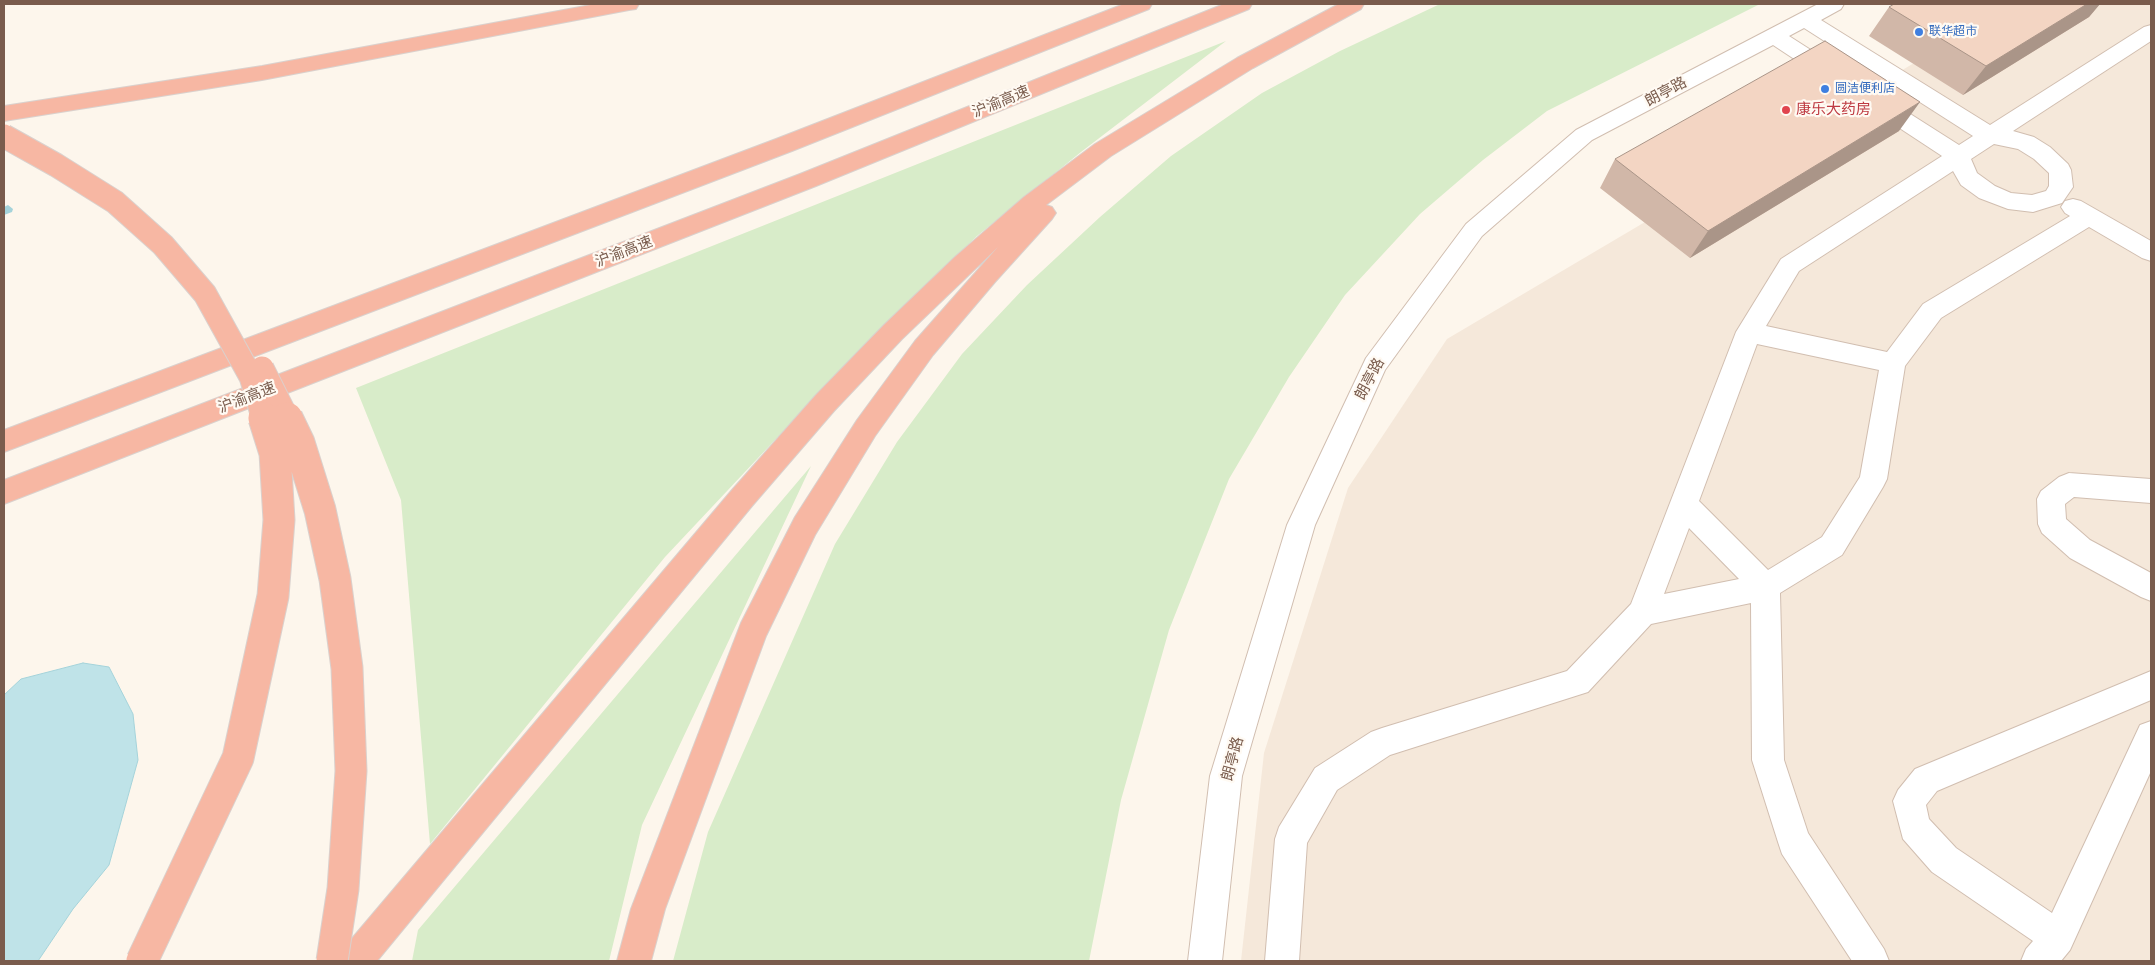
<!DOCTYPE html>
<html>
<head>
<meta charset="utf-8">
<style>
	body { margin:0 }
	#map { position:relative; width:2155px; height:965px; overflow:hidden; background:#fdf6ec; font-family:"Noto Sans",sans-serif }
	canvas { display:block }
	.frame { position:absolute; inset:0; border:5px solid #7a5c4d; pointer-events:none }
</style>
</head>
<body>
<div id="map">
<canvas width="2155" height="965"></canvas>
<div class="frame"></div>
</div>
<script>
const ctx = document.querySelector('canvas').getContext('2d');
ctx.lineJoin = 'round';
function fillPath(path, color) {
  ctx.fillStyle = color;
  ctx.fill(path, 'evenodd');
}
function toPath(rows) {
  const path = new Path2D();
  for (const r of rows) {
    path.moveTo(r[0], r[1]);
    for (let i = 2; i < r.length; i += 2) path.lineTo(r[i], r[i + 1]);
  }
  return path;
}
function strokePath(path, color, width, dash) {
  ctx.strokeStyle = color;
  ctx.lineWidth = width;
  ctx.lineCap = dash ? 'butt' : 'round';
  ctx.setLineDash(dash || []);
  ctx.stroke(path);
}
function write(font, color, halo, rows, align = 'center') {
  ctx.font = font + ' "Noto Sans","Noto Sans SC",sans-serif';
  ctx.lineWidth = 4.5;
  ctx.setLineDash([]);
  ctx.textBaseline = 'middle';
  ctx.strokeStyle = halo;
  ctx.fillStyle = color;
  for (const [text, x, y, turn = 0] of rows) {
    ctx.save();
    ctx.translate(x, y);
    ctx.rotate((+turn || 0) * Math.PI / 180);
    ctx.textAlign = isNaN(turn) ? turn : align;
    if (halo) ctx.strokeText(text, 0, 0);
    ctx.fillText(text, 0, 0);
    ctx.restore();
  }
}
const residential = toPath([
	[2014,4,2151,4,2151,961,1241,961,1264,753,1348,488,1447,339]
]);
const green = toPath([
	[1440,4,1760,4,1547,111,1483,160,1420,214,1345,295,1289,377,1229,479,1169,630,1121,800,1089,961,673,961,708,832,835,544,897,442,962,354,1027,285,1100,217,1171,156,1262,93,1340,51],
	[1226,41,1081,152,977,236,837,374,665,557,430,844,401,500,356,388],
	[811,466,642,825,609,961,412,961,418,930]
]);
const water = toPath([
	[83,663,109,667,133,714,138,760,109,865,73,909,38,961,4,961,4,695,21,679,83,663]
]);
const stream = toPath([
	[8,205,13,209,12,212,4,215,4,207,8,205]
]);
const minor = toPath([
	[1818,4,1844,4,1841,9,1821,20,1990,125,2144,27,2151,25,2151,41,2013,131,2034,137,2050,147,2068,164,2071,170,2073,187,2062,203,2033,212,2008,209,1979,198,1961,185,1953,171,1799,271,1766,326,1887,352,1923,304,2070,216,2065,213,2061,207,2065,201,2073,199,2081,201,2151,241,2151,261,2142,258,2089,227,1941,318,1905,366,1887,479,1883,487,1842,555,1780,593,1784,760,1808,833,1884,949,1889,961,1852,961,1782,854,1778,842,1752,760,1751,603,1651,624,1588,692,1390,755,1337,790,1307,843,1299,961,1265,961,1275,839,1279,827,1315,768,1371,732,1382,728,1567,671,1631,604,1736,332,1781,259,1942,156,1866,106,1863,101,1866,96,1874,94,1882,96,1959,145,1973,136,1804,28,1789,36,1842,70,1845,75,1842,80,1834,82,1826,80,1773,45,1592,140,1482,236,1385,370,1315,525,1242,776,1222,961,1188,961,1210,776,1287,525,1366,358,1466,224,1576,130,1818,4],
	[1994,144,2018,149,2034,159,2049,173,2049,186,2046,191,2032,195,2011,193,1995,186,1977,173,1971,159,1994,144],
	[1757,344,1879,370,1860,477,1822,537,1768,570,1699,501,1757,344],
	[1689,528,1739,579,1664,594,1689,528],
	[2069,473,2151,479,2151,503,2074,497,2065,504,2066,519,2090,540,2151,573,2151,601,2141,597,2070,558,2042,533,2038,524,2037,499,2041,491,2059,477,2069,473],
	[2151,671,2151,700,1937,791,1926,805,1929,819,1956,848,2052,913,2140,725,2151,721,2151,771,2070,950,2061,961,2021,961,2026,949,2033,941,1932,872,1903,839,1893,801,1898,790,1915,769,2151,671]
]);
const highway = toPath([
	[596,4,639,4,636,9,629,10,262,80,4,121,4,106,262,66,596,4],
	[1124,4,1152,4,1149,9,792,151,4,452,4,430,776,139,1124,4],
	[1224,4,1252,4,1249,9,816,186,4,504,4,480,800,174,1224,4],
	[1339,4,1364,4,1361,9,1253,68,1111,156,1046,205,1052,207,1056,213,1052,219,995,282,933,355,875,436,815,535,766,636,665,909,651,961,617,961,631,909,741,623,795,517,857,420,915,341,998,247,902,339,834,411,752,506,377,961,338,961,343,949,732,490,816,395,884,325,955,257,1024,197,1095,144,1237,58,1339,4]
]);
const highwayBridgeFar1 = toPath([
	[4,136,56,165,115,202,163,245,205,294,251,377,264,420],
	[262,368,288,420]
]);
const highwayBridge = toPath([
	[287,418,299,443,320,510,335,579,347,668,351,771,343,889,332,961],
	[142,961,238,758,273,596,279,520,275,453,264,418]
]);
const wall = toPath([
	[1894,4,2100,4,2089,17,1963,95,1869,36,1889,7],
	[1899,131,1690,258,1600,188,1615,159]
]);
const shadedWall = toPath([
	[2087,4,2100,4,2089,17,1963,95,1986,66],
	[1920,102,1899,131,1690,258,1708,231]
]);
const building = toPath([
	[1894,4,2087,4,1986,66,1889,7,1894,4],
	[1825,41,1920,102,1708,231,1615,159,1825,41]
]);
const markers = [
	[1919,32,5,"#3f7fe0"],
	[1825,89,5,"#3f7fe0"],
	[1786,110,5,"#e0444e"]
];
const farShopnames = [
	["联华超市",1929,32],
	["圆洁便利店",1835,89]
];
const streetNames = [
	["朗亭路",1666,92,-28],
	["沪渝高速",1001,102,-22],
	["沪渝高速",624,252,-21],
	["朗亭路",1370,379,-62],
	["沪渝高速",247,398,-21],
	["朗亭路",1233,759,-75]
];
const healthNames = [
	["康乐大药房",1796,110]
];
fillPath(residential, '#f5e8da');
fillPath(green, '#d8ecc9');
fillPath(water, '#bfe3e8');
strokePath(water, '#a5d3da', 1);
fillPath(stream, '#a5d3da');
strokePath(minor, '#d1beb0', 2);
strokePath(highway, '#dad1cd', 2);
fillPath(minor, '#fff');
fillPath(highway, '#f7b7a3');
strokePath(highwayBridgeFar1, '#dad1cd', 25, []);
strokePath(highwayBridge, '#dad1cd', 33, []);
strokePath(highwayBridgeFar1, '#f7b7a3', 23);
strokePath(highwayBridge, '#f7b7a3', 31);
fillPath(wall, '#d1b7a8');
fillPath(shadedWall, '#aa9588');
fillPath(building, '#f3d5c3');
strokePath(building, '#aa9588', 1);
for (const [x, y, r, color] of markers) {
  const dot = new Path2D();
  dot.arc(x, y, r, 0, 2 * Math.PI);
  ctx.fillStyle = color;
  ctx.fill(dot);
  strokePath(dot, '#fffaf3', 2);
}
write('12px', '#366cbe', '#fffaf3', farShopnames, 'left');
write('15px', '#7a5c4d', '#fffaf3', streetNames);
write('15px', '#be3a42', '#fffaf3', healthNames, 'left');
</script>
</body>
</html>
